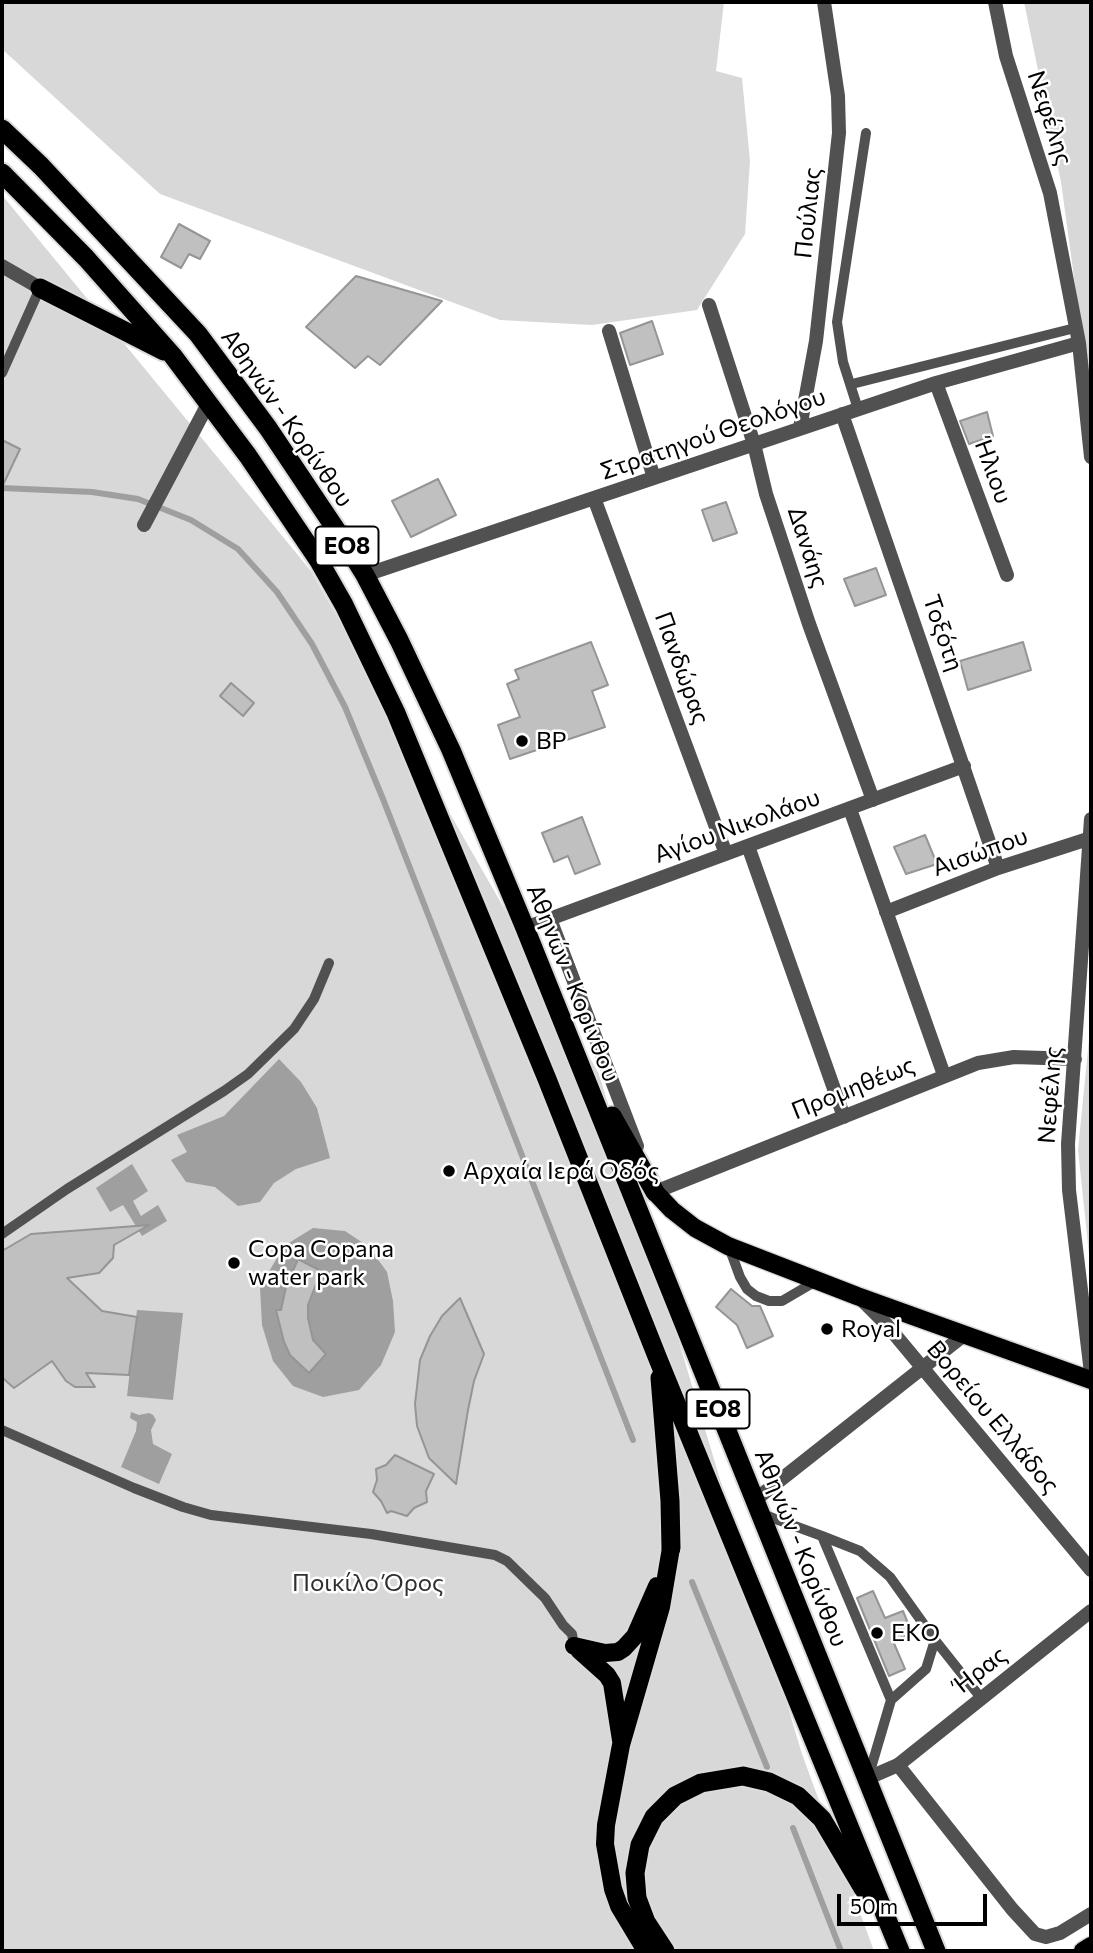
<!DOCTYPE html>
<html>
<head>
<meta charset="utf-8">
<style>
	body { margin:0 }
	#map { position:relative; width:1093px; height:1953px; overflow:hidden; background:#fff; font-family:Commissioner,sans-serif }
	canvas { display:block }
	.frame { position:absolute; inset:0; border:4px solid #000; pointer-events:none }
	.scale { position:absolute; left:837px; top:1894px; width:150px; height:32px; box-sizing:border-box; border:4px solid #000; border-top:0; padding-left:9px; font-size:21px; line-height:24px; white-space:nowrap; color:#000; -webkit-text-stroke:5px #fff; paint-order:stroke }
</style>
</head>
<body>
<div id="map">
<canvas width="1093" height="1953"></canvas>
<div class="frame"></div>
<div class="scale">50 m</div>
</div>
<script>
const ctx = document.querySelector('canvas').getContext('2d');
ctx.lineJoin = 'round';
function fillPath(path, color) {
  ctx.fillStyle = color;
  ctx.fill(path, 'evenodd');
}
function toPath(rows) {
  const path = new Path2D();
  for (const r of rows) {
    path.moveTo(r[0], r[1]);
    for (let i = 2; i < r.length; i += 2) path.lineTo(r[i], r[i + 1]);
  }
  return path;
}
function strokePath(path, color, width, dash) {
  ctx.strokeStyle = color;
  ctx.lineWidth = width;
  ctx.lineCap = dash ? 'butt' : 'round';
  ctx.setLineDash(dash || []);
  ctx.stroke(path);
}
function write(font, color, halo, rows, align = 'center') {
  ctx.font = font + ' Commissioner,sans-serif';
  ctx.lineWidth = 5;
  ctx.setLineDash([]);
  ctx.textBaseline = 'middle';
  ctx.strokeStyle = halo;
  ctx.fillStyle = color;
  for (const [text, x, y, turn = 0] of rows) {
    ctx.save();
    ctx.translate(x, y);
    ctx.rotate((+turn || 0) * Math.PI / 180);
    ctx.textAlign = isNaN(turn) ? turn : align;
    if (halo) ctx.strokeText(text, 0, 0);
    ctx.fillText(text, 0, 0);
    ctx.restore();
  }
}
const green = toPath([
	[2,2,724,2,716,71,742,78,750,161,745,234,697,310,592,325,500,320,160,194,2,49],
	[1024,2,1091,2,1091,402,1061,182],
	[2,195,311,571,599,1074,802,1754,874,1951,2,1951],
	[1091,1019,1091,1273,1078,1150]
]);
const water = toPath([
	[279,1059,301,1082,317,1108,330,1158,296,1169,274,1183,260,1202,238,1206,215,1187,186,1182,171,1160,187,1152,177,1135,224,1116],
	[132,1164,148,1191,133,1201,141,1216,158,1205,167,1221,142,1236,123,1205,110,1212,96,1188],
	[313,1228,345,1231,369,1247,387,1272,393,1301,395,1332,381,1365,359,1390,323,1397,293,1386,273,1361,262,1325,260,1287,284,1246],
	[137,1310,183,1313,173,1400,127,1396],
	[131,1412,139,1415,149,1413,153,1415,156,1420,151,1430,153,1444,172,1454,159,1484,121,1467,136,1431,137,1422,130,1418]
]);
const stream = toPath([
	[2,488,92,492,138,499,191,520,238,549,277,592,312,644,345,707,383,799,633,1440],
	[692,1582,767,1767],
	[793,1828,841,1951]
]);
const building = toPath([
	[179,224,210,241,200,259,189,254,181,268,161,257,179,224],
	[356,276,442,301,380,365,368,356,355,368,306,327,356,276],
	[652,321,663,354,630,365,620,333,652,321],
	[987,412,993,436,969,444,960,421,987,412],
	[2,440,20,449,2,487,2,440],
	[438,479,456,515,411,537,392,501,438,479],
	[726,502,737,533,713,541,702,510,726,502],
	[876,568,886,595,855,606,844,579,876,568],
	[591,642,608,685,592,691,605,727,510,759,498,725,520,717,507,684,519,679,515,670,591,642],
	[1023,642,1031,670,968,690,960,661,1023,642],
	[231,683,254,703,243,716,220,696,231,683],
	[582,817,600,864,575,874,568,856,554,862,542,833,582,817],
	[925,835,937,864,906,874,894,847,925,835],
	[149,1225,114,1245,113,1258,99,1273,67,1278,102,1311,137,1317,129,1375,86,1373,95,1387,75,1387,66,1381,52,1361,14,1388,6,1381,2,1377,2,1251,31,1234,149,1225],
	[298,1259,321,1271,308,1305,308,1318,313,1340,326,1354,309,1373,290,1355,284,1342,276,1310,281,1310,286,1287,298,1259],
	[731,1289,752,1306,760,1306,773,1336,747,1348,737,1325,716,1307,731,1289],
	[460,1298,484,1354,474,1381,468,1410,456,1484,429,1458,417,1426,415,1404,420,1360,430,1336,442,1316,460,1298],
	[395,1455,434,1474,426,1491,427,1502,414,1508,407,1516,391,1511,387,1513,381,1501,373,1492,377,1480,376,1469,386,1465,395,1455],
	[873,1591,885,1618,903,1611,912,1633,893,1641,905,1669,889,1676,857,1598,873,1591]
]);
const service = toPath([
	[2,373,40,288],
	[852,384,1075,328],
	[858,409,843,362,837,322,866,133],
	[2,1234,67,1189,224,1091,248,1074,294,1029,314,999,329,963],
	[729,1247,740,1277,747,1289,756,1296,769,1301,782,1301,811,1284,821,1284],
	[2,1430,134,1488,183,1507,211,1515,371,1534,495,1555,507,1561,545,1598,563,1625,572,1634,574,1646],
	[762,1514,822,1536,891,1700],
	[822,1536,860,1551,890,1577,935,1640,981,1698],
	[868,1778,891,1700,926,1669,935,1640]
]);
const minor = toPath([
	[995,2,1006,56,1050,193,1079,343,1091,457],
	[2,266,40,288],
	[709,305,754,444,766,494,809,624,873,800],
	[609,331,654,478],
	[936,383,1007,575],
	[842,414,998,868],
	[800,428,816,341,839,133,838,96,824,2],
	[594,498,726,854],
	[144,525,209,402],
	[365,575,936,383,1079,343],
	[850,809,944,1075],
	[1091,819,1068,1144,1069,1190,1091,1373],
	[748,846,844,1117],
	[886,912,998,868,1091,838],
	[550,919,637,1146],
	[525,928,964,766],
	[652,1185,655,1192,978,1063,1014,1057,1075,1059],
	[859,1297,886,1324,1091,1570],
	[755,1500,964,1335],
	[898,1765,1091,1611]
]);
const tertiary = toPath([
	[868,1778,898,1765,1012,1909,1035,1934,1046,1937,1060,1933,1091,1914]
]);
const primary = toPath([
	[655,1192,672,1210,695,1228,728,1246,857,1296,1091,1380],
	[574,1646,605,1653,618,1652,624,1648,635,1636,657,1586],
	[579,1650,607,1675,612,1683,621,1740],
	[646,1951,619,1906,613,1889,605,1844,606,1825,621,1745,661,1607,671,1548],
	[1083,1951,1091,1946]
]);
const trunk = toPath([
	[2,129,41,166,198,334,268,428,345,543,365,575,399,640,451,750,525,928,936,1951],
	[2,173,86,258,173,356,248,456,319,561,344,605,396,713,547,1079,658,1359,900,1951],
	[40,288,164,351],
	[612,1116,655,1192],
	[660,1378,670,1501,671,1548],
	[665,1951,646,1922,637,1898,635,1873,640,1845,654,1817,675,1796,701,1783,743,1776,769,1782,798,1796,822,1819,864,1890]
]);
const markers = [
	[522,741,7,"#000"],
	[449,1171,7,"#000"],
	[234,1263,7,"#000"],
	[827,1329,7,"#000"],
	[877,1633,7,"#000"]
];
const shields = [
	[347,546,63],
	[718,1409,63]
];
const shieldNames = [
	["ΕΟ8",347,546],
	["ΕΟ8",718,1409]
];
const streetNames = [
	["Νεφέλης",1050,118,72],
	["Πούλιας",808,213,-84],
	["Αθηνών - Κορίνθου",287,418,55],
	["Στρατηγού Θεολόγου",713,434,-19],
	["Ήλιου",993,471,70],
	["Δανάης",808,547,72],
	["Τοξότη",943,633,71],
	["Πανδώρας",682,668,70],
	["Αγίου Νικολάου",737,826,-20],
	["Αισώπου",980,852,-20],
	["Αθηνών - Κορίνθου",573,983,68],
	["Προμηθέως",853,1088,-22],
	["Νεφέλης",1050,1095,-86],
	["Βορείου Ελλάδος",993,1417,50],
	["Αθηνών - Κορίνθου",801,1548,68],
	["Ήρας",980,1670,-38]
];
const poiNames = [
	["BP",536,741],
	["Αρχαία Ιερά Οδός",463,1171],
	["Copa Copana",248,1249],
	["water park",248,1277],
	["Royal",841,1329],
	["EKO",891,1633]
];
const parkNames = [
	["Ποικίλο Όρος",368,1583]
];
fillPath(green, '#d8d8d8');
fillPath(water, '#9f9f9f');
strokePath(stream, '#9f9f9f', 6);
fillPath(building, '#c0c0c0');
strokePath(building, '#959595', 2);
strokePath(primary, '#dbdbdb', 21);
strokePath(trunk, '#dbdbdb', 23);
strokePath(service, '#515151', 10);
strokePath(minor, '#515151', 14);
strokePath(tertiary, '#515151', 14);
strokePath(primary, '#000', 18);
strokePath(trunk, '#000', 19);
for (const [x, y, r, color] of markers) {
  const dot = new Path2D();
  dot.arc(x, y, r, 0, 2 * Math.PI);
  ctx.fillStyle = color;
  ctx.fill(dot);
  strokePath(dot, '#fff', 2.5);
}
for (const [x, y, w] of shields) {
  const box = new Path2D();
  box.roundRect(x - w / 2, y - 19.5, w, 39, 5);
  ctx.fillStyle = '#fff';
  ctx.fill(box);
  strokePath(box, '#000', 2);
}
write('bold 23px', '#000', null, shieldNames);
write('24px', '#000', '#fff', streetNames);
write('24px', '#000', '#fff', poiNames, 'left');
write('24px', '#2f2f2f', '#fff', parkNames);
</script>
</body>
</html>
